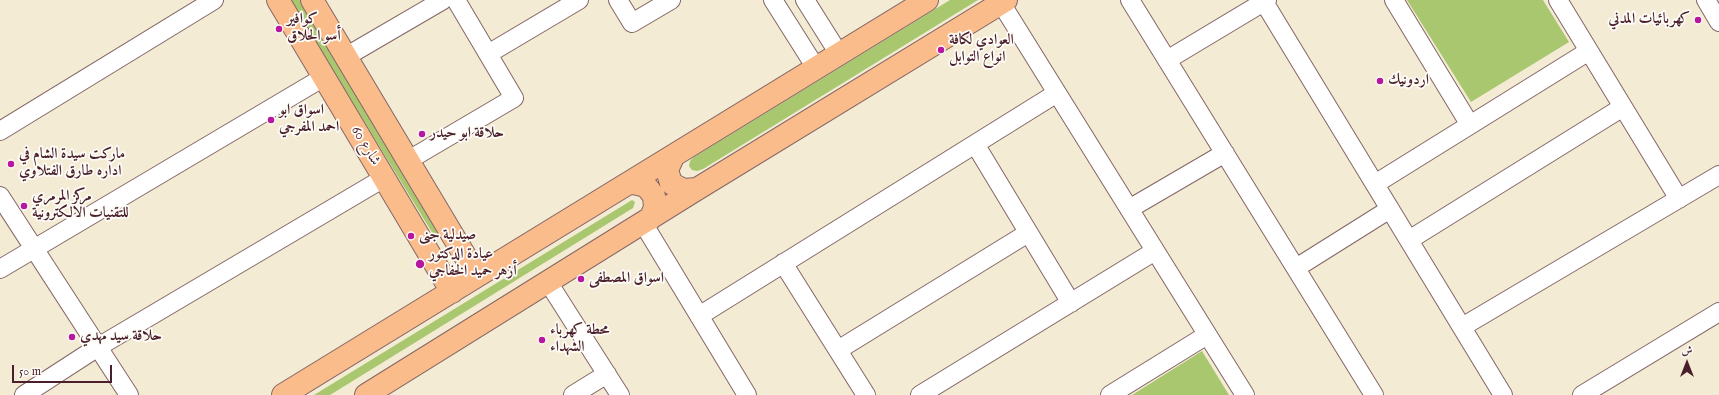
<!DOCTYPE html>
<html>
<head>
<meta charset="utf-8">
<style>
	body { margin:0 }
	#map { position:relative; width:1719px; height:395px; overflow:hidden; background:#f3ebd4; font-family:"IM FELL English",Amiri,serif }
	canvas { display:block }
	.north { position:absolute; left:1667px; top:343px; width:40px; height:40px; -webkit-text-stroke:3px #fdfcf7; paint-order:stroke; rotate:0deg; font-size:11px; font-weight:700; line-height:16px; text-align:center; color:#4a1f2b }
	.north::after { content:''; display:block; margin:auto; width:14px; height:18px; background:#4a1f2b; clip-path:polygon(50% 0,100% 100%,50% 72%,0 100%) }
	.scale { position:absolute; left:12px; top:365px; width:100px; height:18px; box-sizing:border-box; border:2px solid #4a1f2b; border-top:0; padding-left:5px; font-size:12px; line-height:14px; white-space:nowrap; color:#4a1f2b; -webkit-text-stroke:3px #fdfcf7; paint-order:stroke }
</style>
</head>
<body>
<div id="map">
<canvas width="1719" height="395"></canvas>
<div class="north">ش</div>
<div class="scale">50 m</div>
</div>
<script>
const ctx = document.querySelector('canvas').getContext('2d');
ctx.lineJoin = 'round';
function fillPath(path, color) {
  ctx.fillStyle = color;
  ctx.fill(path, 'evenodd');
}
function toPath(rows) {
  const path = new Path2D();
  for (const r of rows) {
    path.moveTo(r[0], r[1]);
    for (let i = 2; i < r.length; i += 2) path.lineTo(r[i], r[i + 1]);
  }
  return path;
}
function strokePath(path, color, width, dash) {
  ctx.strokeStyle = color;
  ctx.lineWidth = width;
  ctx.lineCap = dash ? 'butt' : 'round';
  ctx.setLineDash(dash || []);
  ctx.stroke(path);
}
function write(font, color, halo, rows, align = 'center') {
  ctx.font = font + ' "IM FELL English",Amiri,serif';
  ctx.lineWidth = 3.5;
  ctx.setLineDash([]);
  ctx.textBaseline = 'middle';
  ctx.strokeStyle = halo;
  ctx.fillStyle = color;
  for (const [text, x, y, turn = 0] of rows) {
    ctx.save();
    ctx.translate(x, y);
    ctx.rotate((+turn || 0) * Math.PI / 180);
    ctx.textAlign = isNaN(turn) ? turn : align;
    if (halo) ctx.strokeText(text, 0, 0);
    ctx.fillText(text, 0, 0);
    ctx.restore();
  }
}
const green = toPath([
	[290,0,303,0,442,234,440,236,433,234],
	[950,0,978,0,703,169,697,171,692,170,689,166,690,161,694,157],
	[1407,0,1543,0,1569,42,1471,102],
	[632,200,635,202,633,208,330,395,314,395],
	[1202,351,1229,395,1132,395]
]);
const minor = toPath([
	[618,0,632,23,671,0],
	[773,0,816,68],
	[805,0,839,54],
	[1130,0,1374,395],
	[1394,0,1470,125],
	[1558,0,1679,199],
	[1706,0,1719,22],
	[1264,2,1503,395],
	[1001,3,1245,395],
	[488,54,579,0],
	[347,56,443,0],
	[1167,60,1267,0],
	[0,131,214,0],
	[975,144,1071,303],
	[407,161,514,98,456,0],
	[1375,184,1589,51],
	[0,196,129,395],
	[1129,209,1225,153],
	[643,223,747,395],
	[1409,240,1623,107],
	[783,263,866,395],
	[1296,268,1390,209],
	[0,269,324,77],
	[548,282,620,395],
	[699,316,1057,93],
	[1462,327,1719,175],
	[838,350,1028,233],
	[24,395,98,347,384,178],
	[573,395,607,374],
	[920,395,1155,251],
	[1110,395,1207,335],
	[1582,395,1719,312]
]);
const major = toPath([
	[278,0,452,292],
	[312,0,477,276],
	[673,157,667,170,671,183,683,190,697,189],
	[628,184,634,183,646,186,654,196,655,208,650,219],
	[283,395,927,0],
	[366,395,697,189,1006,0]
]);
const markers = [
	[1698,20,4,"#b5179e"],
	[279,29,4,"#b5179e"],
	[941,50,4,"#b5179e"],
	[1380,81,4,"#b5179e"],
	[271,120,4,"#b5179e"],
	[422,134,4,"#b5179e"],
	[11,164,4,"#b5179e"],
	[24,206,4,"#b5179e"],
	[411,236,4,"#b5179e"],
	[420,264,5,"#b5179e"],
	[581,279,4,"#b5179e"],
	[72,337,4,"#b5179e"],
	[542,340,4,"#b5179e"]
];
const poiNames = [
	["كوافير",287,20],
	["أسو الحلاق",287,37],
	["كهربائيات المدني",1690,20,"right"],
	["العوادي لكافة",949,41],
	["انواع التوابل",949,58],
	["اردونيك",1388,81],
	["اسواق ابو",279,111],
	["احمد المفرجي",279,128],
	["حلاقة ابو حيدر",430,134],
	["ماركت سيدة الشام في",19,155],
	["اداره طارق الفتلاوي",19,172],
	["مركز المرمري",32,197],
	["للتقنيات الالكترونية",32,214],
	["صيدلية جنى",419,236],
	["عيادة الدكتور",429,255],
	["أزهر حميد الخفاجي",429,272],
	["اسواق المصطفى",589,279],
	["محطة كهرباء",550,331],
	["الشهداء",550,348],
	["حلاقة سيد مهدي",80,337]
];
const streetNames = [
	["شارع 60",365,146,59]
];
fillPath(green, '#a8c76f');
strokePath(minor, '#856666', 20);
strokePath(major, '#856666', 24);
strokePath(minor, '#fff', 18);
strokePath(major, '#fabc8b', 22);
for (const [x, y, r, color] of markers) {
  const dot = new Path2D();
  dot.arc(x, y, r, 0, 2 * Math.PI);
  ctx.fillStyle = color;
  ctx.fill(dot);
  strokePath(dot, '#fdfcf7', 1.5);
}
write('bold 15px', '#4a1f2b', '#fdfcf7', poiNames, 'left');
write('15px', '#4a1f2b', '#fdfcf7', streetNames);
</script>
</body>
</html>
